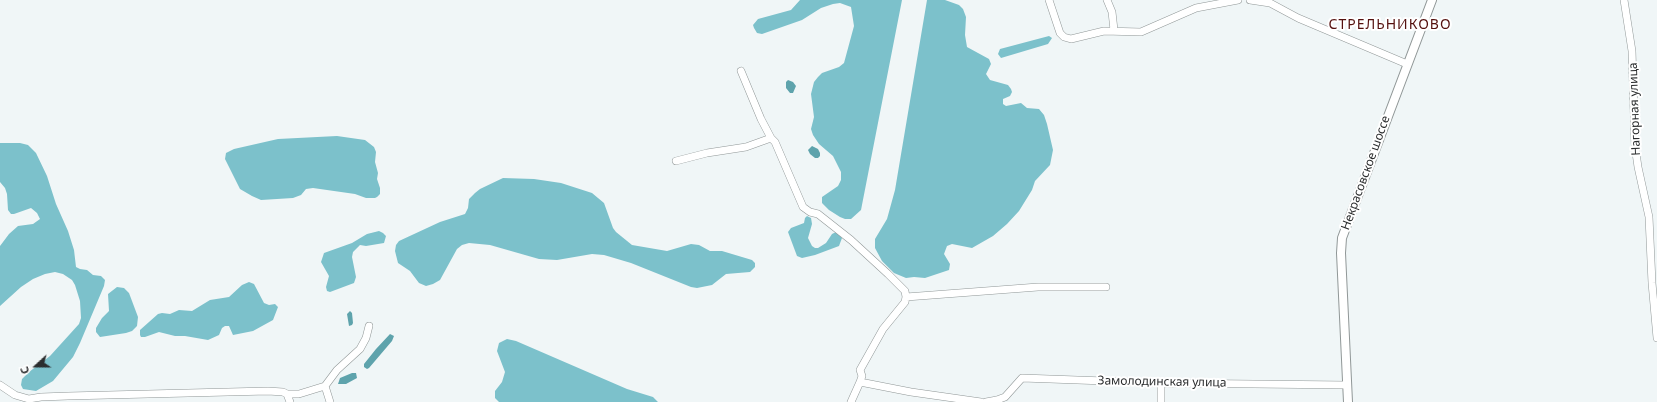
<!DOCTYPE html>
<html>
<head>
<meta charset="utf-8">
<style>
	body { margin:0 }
	#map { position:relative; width:1657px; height:402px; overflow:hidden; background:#f0f6f7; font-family:"Noto Sans",sans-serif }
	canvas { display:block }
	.north { position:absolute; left:16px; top:346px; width:40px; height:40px; -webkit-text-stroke:3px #fff; paint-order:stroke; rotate:249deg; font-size:11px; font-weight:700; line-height:16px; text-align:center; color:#2b2d2e }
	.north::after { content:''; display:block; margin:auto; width:14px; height:18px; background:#2b2d2e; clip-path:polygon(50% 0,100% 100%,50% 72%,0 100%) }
</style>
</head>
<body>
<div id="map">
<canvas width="1657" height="402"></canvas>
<div class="north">С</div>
</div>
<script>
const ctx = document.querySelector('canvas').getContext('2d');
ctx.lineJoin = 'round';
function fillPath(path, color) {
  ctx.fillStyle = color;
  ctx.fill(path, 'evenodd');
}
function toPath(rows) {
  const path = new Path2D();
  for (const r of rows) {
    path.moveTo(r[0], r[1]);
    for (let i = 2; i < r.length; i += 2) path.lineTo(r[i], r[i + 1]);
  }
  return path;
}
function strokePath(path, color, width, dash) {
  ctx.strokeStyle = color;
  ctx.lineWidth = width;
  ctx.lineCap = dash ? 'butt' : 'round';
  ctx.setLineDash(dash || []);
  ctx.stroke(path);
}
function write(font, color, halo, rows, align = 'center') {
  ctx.font = font + ' "Noto Sans",sans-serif';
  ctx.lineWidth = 4;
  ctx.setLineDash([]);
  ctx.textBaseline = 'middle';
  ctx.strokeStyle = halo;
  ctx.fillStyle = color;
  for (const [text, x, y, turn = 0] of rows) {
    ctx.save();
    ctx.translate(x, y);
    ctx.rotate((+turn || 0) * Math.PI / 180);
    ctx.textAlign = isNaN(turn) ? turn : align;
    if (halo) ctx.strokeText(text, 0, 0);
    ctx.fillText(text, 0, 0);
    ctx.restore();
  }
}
const forest = toPath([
	[800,0,902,0,861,210,851,219,845,219,840,217,829,210,822,203,822,197,838,186,841,180,841,172,833,156,819,144,813,135,811,129,814,117,811,94,814,82,818,77,822,73,839,67,844,63,854,26,851,7,840,3,833,4,821,8,802,20,762,34,757,33,754,28,753,25,758,19,791,10],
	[927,0,945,0,959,5,963,9,966,17,965,35,967,47,989,59,991,64,986,74,990,80,1008,85,1011,89,1012,92,1010,96,1003,99,1003,104,1006,106,1021,103,1027,108,1039,109,1044,115,1047,124,1053,150,1050,165,1035,181,1032,190,1019,211,1007,224,993,236,972,248,952,244,947,246,944,254,950,264,949,270,925,278,914,277,906,278,894,273,882,261,875,248,875,239,887,219,895,190],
	[1049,36,1052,38,1048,44,1001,58,998,54,1000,49],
	[337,136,365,140,374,147,376,152,375,162,378,173,377,179,380,188,380,194,377,197,375,198,366,198,355,194,313,188,306,189,301,195,293,198,261,200,252,196,240,189,225,159,226,153,234,149,278,139],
	[0,143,20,143,28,145,36,153,47,176,56,204,68,231,74,250,76,267,80,269,87,270,93,275,101,276,105,280,104,286,80,343,73,357,53,381,36,391,23,389,21,385,22,379,29,372,50,356,79,324,81,318,80,301,75,285,72,280,63,274,55,272,45,274,33,279,21,287,0,306,0,246,9,234,18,226,33,224,40,219,37,213,31,208,14,214,11,214,8,210,7,194,5,188,0,182],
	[503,178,534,179,561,183,592,193,604,203,613,228,616,232,632,245,667,251,691,244,699,245,710,251,722,251,752,260,755,263,755,267,750,272,726,274,712,285,697,288,691,287,631,263,604,255,592,254,557,260,539,259,490,245,469,243,462,245,457,249,440,280,433,284,426,286,419,283,410,271,398,263,395,251,396,245,399,241,440,222,465,214,468,208,469,199,475,193,480,189],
	[807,216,811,218,812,224,808,238,812,246,815,248,818,248,826,243,832,234,836,232,840,235,842,238,839,246,815,255,802,258,797,256,788,232,791,228,804,223,805,218],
	[379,231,383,233,386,236,384,243,366,246,360,245,353,252,352,257,356,277,354,283,330,292,327,291,326,287,329,276,321,262,324,253,352,243,367,234],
	[249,282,254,284,264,303,269,305,275,304,278,307,273,320,253,331,233,335,229,326,225,326,222,328,219,335,208,340,185,336,175,336,159,332,145,337,141,337,140,335,140,330,158,314,162,313,170,314,179,310,192,311,210,300,229,297,242,285],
	[117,287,124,288,129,293,138,317,137,326,132,331,126,333,100,337,96,332,96,328,102,318,109,311,108,294],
	[507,339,516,341,627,389,653,397,658,402,499,402,495,398,495,391,502,382,505,372,497,351,499,343]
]);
const water = toPath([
	[788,80,793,82,796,86,793,93,790,93,786,88,786,82],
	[812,146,818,149,820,153,820,156,818,158,815,158,810,154,808,150],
	[350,311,352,313,353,323,352,325,349,326,347,314],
	[390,334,394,336,392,341,369,368,367,369,364,367,364,364,376,349],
	[352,373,356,373,357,378,346,384,338,384,340,378]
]);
const minor = toPath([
	[1049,0,1060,33,1064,37,1071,39,1104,31,1141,32,1196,8,1238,0],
	[1107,0,1112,12,1114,30],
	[1250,0,1270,3,1298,18,1407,64],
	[1624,0,1632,51,1635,146,1638,167,1649,217,1652,283,1657,338],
	[741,71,761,119,771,138,775,142,803,207,810,212,818,214,851,240,888,274,905,291,906,297,905,302,883,329,860,370,862,376,860,382],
	[676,161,707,153,746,147,771,138],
	[906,297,1038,287,1106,287],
	[0,385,15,395,29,399,41,397,68,396,268,391,283,392,287,394,290,402],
	[325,386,330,402],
	[287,394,299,394,325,386,337,370,360,349,366,338,369,326],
	[851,402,860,382,911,392,981,402],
	[986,402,997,400,1005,397,1022,378,1161,383,1347,385],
	[1161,402,1161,383]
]);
const tertiary = toPath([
	[1348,402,1341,253,1342,238,1432,0]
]);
const streetNames = [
	["Нагорная улица",1635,109,-92],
	["Некрасовское шоссе",1366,173,-70],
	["Замолодинская улица",1162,382,1]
];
const quarterNames = [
	["СТРЕЛЬНИКОВО",1390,25]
];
fillPath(forest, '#7cc1cb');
fillPath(water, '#5ea3ac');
strokePath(minor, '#909797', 8);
strokePath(tertiary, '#909797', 10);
strokePath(minor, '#fff', 7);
strokePath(tertiary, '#fff', 8);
write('12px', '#2b2d2e', '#fff', streetNames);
ctx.letterSpacing = '1px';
write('14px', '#54100e', '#fff', quarterNames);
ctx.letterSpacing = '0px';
</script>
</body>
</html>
